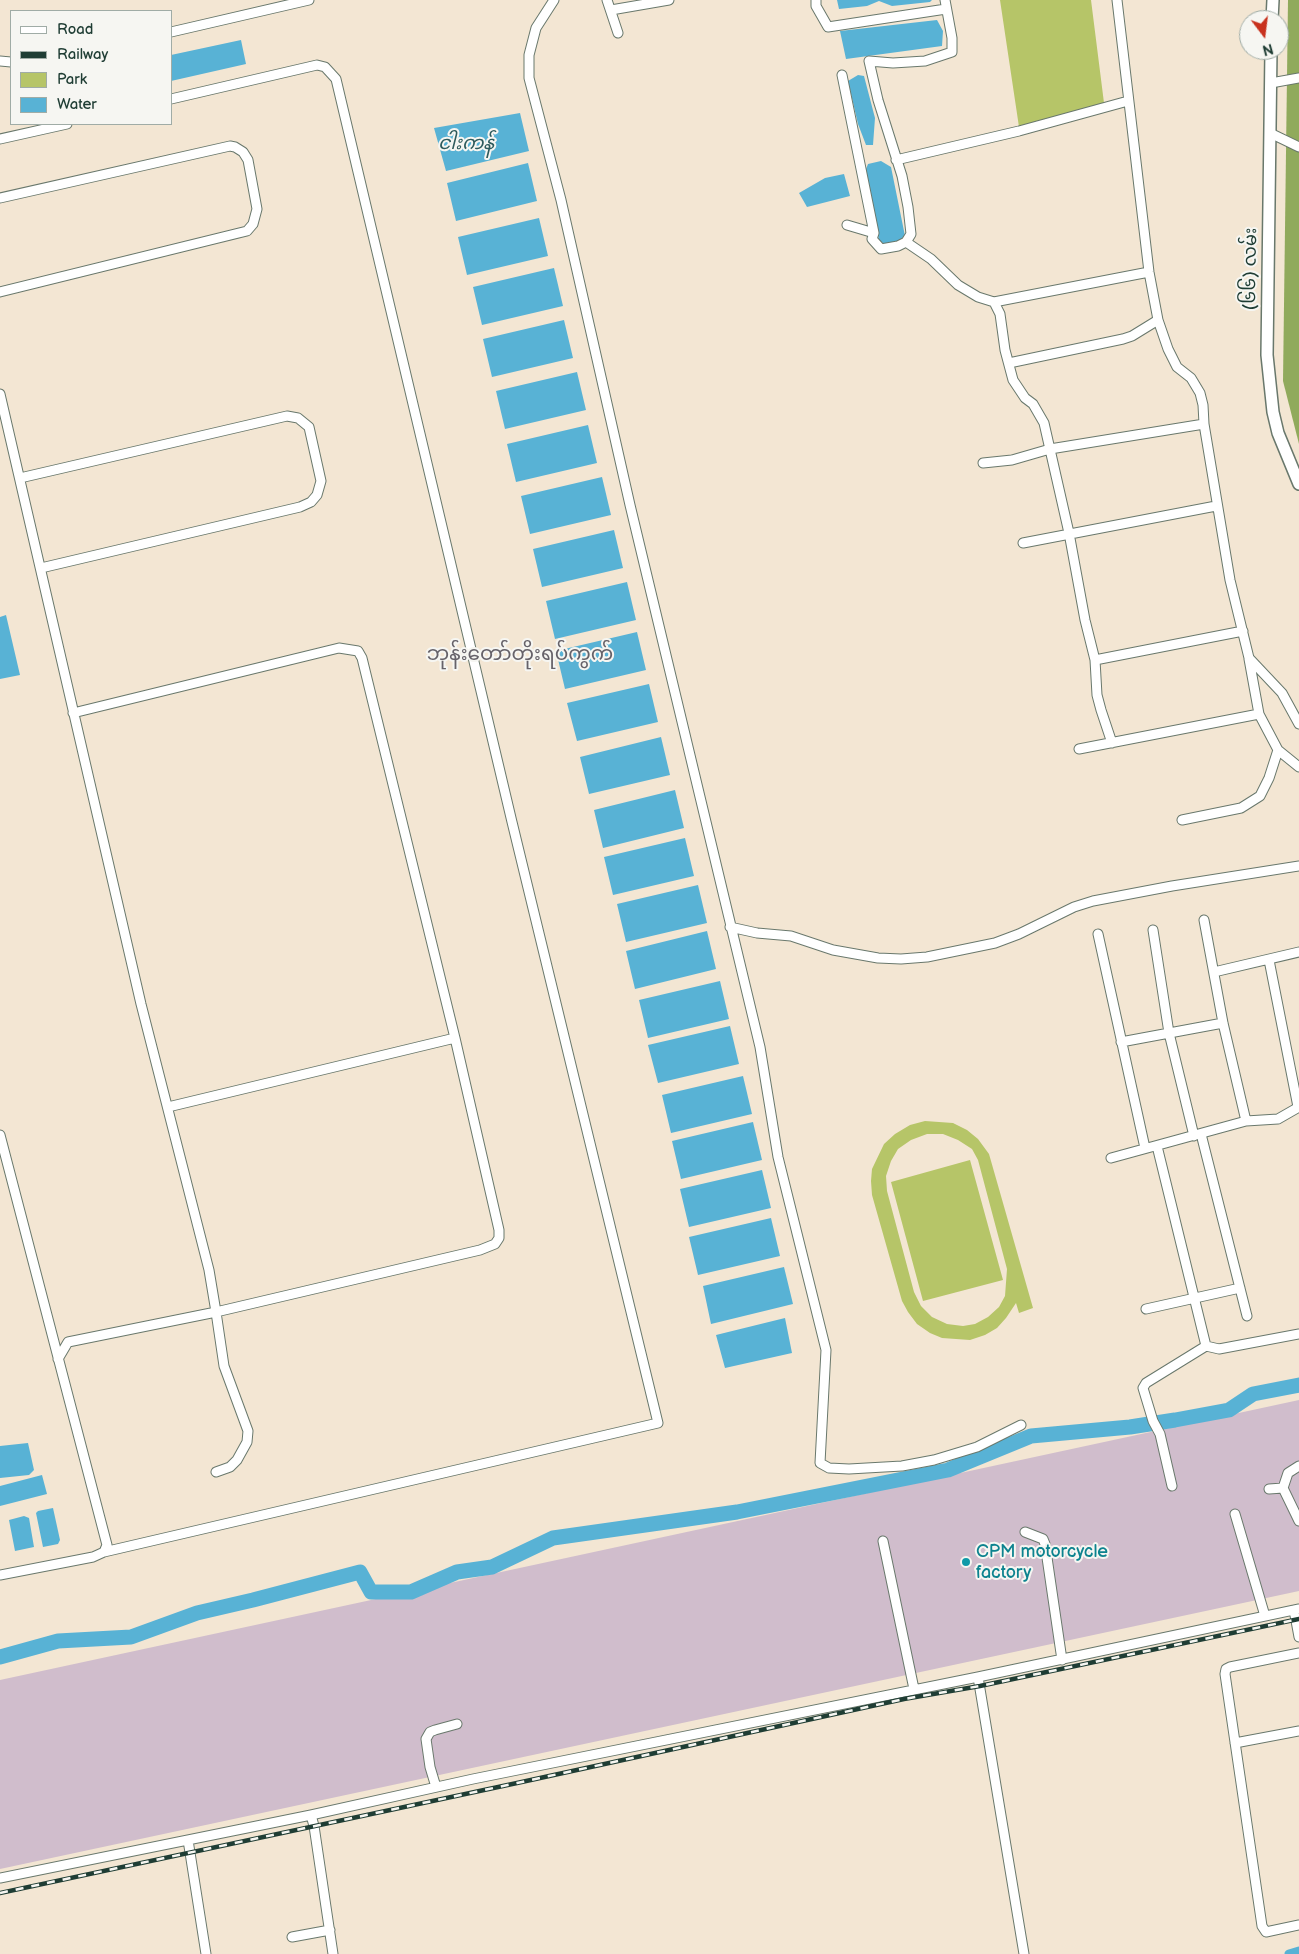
<!DOCTYPE html>
<html>
<head>
<meta charset="utf-8">
<style>
	body { margin:0 }
	#map { position:relative; width:1299px; height:1954px; overflow:hidden; background:#f3e6d3; font-family:"Balsamiq Sans",sans-serif }
	canvas { display:block }
	.legend { position:absolute; left:10px; top:10px; width:162px; height:115px; box-sizing:border-box; background:#f6f6f2; border:1px solid #a0aca6; margin:0; padding:6px 9px; list-style:none; font-size:15px; color:#1f3d34 }
	.legend li { display:flex; align-items:center; gap:10px; height:25px }
	.legend b { width:25px; border:1px solid #a0aca6 }
	.north { position:absolute; left:1239px; top:10px; width:50px; height:50px; box-sizing:border-box; background:#f6f6f2; border:1px solid #a0aca6; border-radius:50%; rotate:165deg; font-size:14px; font-weight:700; line-height:20px; text-align:center; color:#1f3d34 }
	.north::after { content:''; display:block; margin:auto; width:18px; height:22px; background:#c8321e; clip-path:polygon(50% 0,100% 100%,50% 72%,0 100%) }
</style>
</head>
<body>
<div id="map">
<canvas width="1299" height="1954"></canvas>
<ul class="legend">
<li><b style="height:6px;background:#fff"></b>Road</li>
<li><b style="height:6px;background:#1f3d34"></b>Railway</li>
<li><b style="height:14px;background:#b6c568"></b>Park</li>
<li><b style="height:14px;background:#58b2d5"></b>Water</li>
</ul>
<div class="north">N</div>
</div>
<script>
const ctx = document.querySelector('canvas').getContext('2d');
ctx.lineJoin = 'round';
function fillPath(path, color) {
  ctx.fillStyle = color;
  ctx.fill(path, 'evenodd');
}
function toPath(rows) {
  const path = new Path2D();
  for (const r of rows) {
    path.moveTo(r[0], r[1]);
    for (let i = 2; i < r.length; i += 2) path.lineTo(r[i], r[i + 1]);
  }
  return path;
}
function strokePath(path, color, width, dash) {
  ctx.strokeStyle = color;
  ctx.lineWidth = width;
  ctx.lineCap = dash ? 'butt' : 'round';
  ctx.setLineDash(dash || []);
  ctx.stroke(path);
}
function write(font, color, halo, rows, align = 'center') {
  ctx.font = font + ' "Balsamiq Sans","Noto Sans Myanmar",sans-serif';
  ctx.lineWidth = 4;
  ctx.setLineDash([]);
  ctx.textBaseline = 'middle';
  ctx.strokeStyle = halo;
  ctx.fillStyle = color;
  for (const [text, x, y, turn = 0] of rows) {
    ctx.save();
    ctx.translate(x, y);
    ctx.rotate((+turn || 0) * Math.PI / 180);
    ctx.textAlign = isNaN(turn) ? turn : align;
    if (halo) ctx.strokeText(text, 0, 0);
    ctx.fillText(text, 0, 0);
    ctx.restore();
  }
}
const industrial = toPath([
	[1299,1400,1299,1591,0,1869,0,1680]
]);
const green = toPath([
	[1000,0,1091,0,1104,103,1019,127],
	[925,1121,953,1123,967,1130,978,1139,989,1154,1033,1308,1019,1313,1016,1303,1006,1318,997,1328,985,1335,970,1340,942,1338,930,1333,917,1324,908,1312,902,1301,872,1195,871,1181,872,1169,884,1144,895,1134,910,1125],
	[927,1134,943,1134,958,1140,972,1149,978,1160,1007,1269,1005,1296,999,1307,988,1317,975,1324,963,1326,947,1324,932,1317,921,1306,914,1292,887,1191,886,1176,891,1161,898,1149,911,1140],
	[970,1160,1003,1280,923,1301,891,1182]
]);
const forest = toPath([
	[1288,0,1299,0,1299,444,1283,381]
]);
const water = toPath([
	[837,0,932,0,930,2,892,6,879,1,867,6,839,9],
	[937,20,943,31,942,46,846,59,840,31],
	[241,40,246,64,171,81,171,55],
	[858,75,864,76,875,118,873,145,866,145,858,124,848,81],
	[520,113,529,151,446,171,434,128],
	[881,161,891,167,905,236,897,242,885,244,879,241,866,169,868,164],
	[528,163,537,201,456,221,447,183],
	[844,174,850,196,807,207,799,193,825,178],
	[539,218,548,256,467,275,458,237],
	[554,268,563,306,482,325,473,287],
	[564,320,573,358,492,377,483,339],
	[577,372,586,410,505,429,496,391],
	[588,425,597,463,516,482,507,444],
	[602,477,611,515,530,534,521,496],
	[614,530,623,568,542,587,533,549],
	[627,582,636,620,555,639,546,601],
	[6,615,20,675,0,679,0,617],
	[637,632,646,670,565,689,556,651],
	[649,684,658,722,577,741,567,703],
	[661,737,670,775,589,794,580,757],
	[675,790,684,828,603,848,594,810],
	[685,838,694,876,613,895,604,857],
	[698,885,707,923,626,942,617,904],
	[707,931,716,969,635,989,626,951],
	[720,981,729,1019,648,1038,639,1000],
	[730,1026,739,1064,658,1083,648,1045],
	[743,1076,752,1114,671,1133,662,1095],
	[753,1122,762,1160,681,1179,672,1141],
	[762,1170,771,1208,689,1227,680,1189],
	[771,1218,780,1256,698,1275,689,1237],
	[784,1267,793,1304,711,1324,703,1286],
	[785,1318,792,1353,725,1368,716,1335],
	[28,1443,34,1470,29,1475,0,1478,0,1446],
	[42,1475,47,1494,0,1506,0,1486],
	[53,1508,60,1540,58,1544,43,1547,36,1513,38,1511],
	[24,1516,29,1518,34,1547,15,1551,9,1520]
]);
const canal = toPath([
	[1289,1954,1299,1951]
]);
const river = toPath([
	[0,1657,58,1641,131,1637,197,1613,253,1600,360,1572,371,1592,411,1592,457,1572,492,1567,553,1538,737,1512,948,1470,1031,1436,1130,1427,1175,1420,1229,1410,1253,1394,1299,1385]
]);
const minor = toPath([
	[554,0,536,28,529,55,529,78,561,200,630,505,760,1047,778,1157,826,1350,820,1463,829,1468,849,1469,902,1466,934,1460,977,1447,1021,1425],
	[607,0,618,33],
	[816,0,816,6,828,27,946,9],
	[1117,0,1149,272,1158,320,1168,349,1177,367,1191,378,1200,393,1203,405,1204,424,1230,580,1249,658,1282,693,1299,724],
	[611,10,669,0],
	[171,32,309,0],
	[0,61,11,62],
	[842,75,874,233,872,239,881,249,898,246,906,242,911,234,908,207,902,176,878,100,869,61,893,63,925,61,952,52,952,38,945,0],
	[1271,83,1299,78],
	[1270,133,1299,147],
	[0,139,67,124],
	[896,160,1019,131,1128,101],
	[0,198,230,146,235,147,243,152,248,160,257,209,253,224,247,231,0,292],
	[847,225,874,233],
	[906,242,931,259,958,285,978,297,994,302,1000,314,1005,350,1013,380,1025,398,1033,404,1044,423,1069,533,1085,620,1095,660,1243,631],
	[994,302,1149,272],
	[1009,363,1123,339,1132,336,1158,320],
	[0,394,141,1004,209,1270,216,1312,68,1342,58,1359],
	[983,463,1012,460,1050,449,1204,424],
	[20,478,287,416,298,418,309,427,321,481,317,495,311,502,300,507,41,568],
	[1023,543,1216,506],
	[1249,659,1259,714,1278,750,1299,767],
	[1095,660,1097,695,1101,710,1112,743],
	[73,713,339,648,358,651,362,658,455,1038],
	[1079,749,1259,714],
	[1182,820,1241,808,1260,796,1269,778,1278,750],
	[1204,920,1223,1023,1246,1121],
	[730,927,757,933,791,936,833,950,878,958,901,959,927,957,995,943,1019,934,1074,907,1093,901,1172,886,1299,866],
	[1153,930,1169,1033,1194,1136],
	[1098,934,1145,1148],
	[1269,960,1298,1107],
	[1214,972,1299,952],
	[1121,1042,1223,1023],
	[168,1107,455,1038,499,1230,499,1238,495,1244,480,1250,216,1312],
	[1201,1134,1247,1316],
	[0,1135,107,1545,104,1552,93,1557,0,1575],
	[1157,1146,1206,1346,1219,1349,1299,1334],
	[1111,1158,1246,1121,1278,1119,1299,1107],
	[1146,1309,1240,1288],
	[211,1313,216,1312,224,1366,248,1431,247,1442,237,1460,230,1467,216,1472],
	[1172,1486,1160,1434,1153,1421,1143,1388,1146,1383,1206,1346],
	[1283,1488,1288,1473,1299,1466],
	[1269,1489,1283,1488,1299,1521],
	[1235,1514,1265,1616],
	[1025,1532,1043,1539,1045,1544,1062,1660],
	[883,1541,914,1689],
	[104,1552,658,1423,512,822,336,79,325,67,317,65,171,99],
	[1294,1610,1299,1637],
	[1299,1653,1230,1667,1226,1669,1225,1674,1262,1926,1266,1932,1299,1925],
	[978,1677,1024,1954],
	[1235,1743,1299,1731],
	[436,1787,430,1767,426,1739,430,1732,435,1730,457,1724],
	[311,1815,314,1826,333,1954],
	[188,1840,206,1954],
	[0,1878,311,1815,473,1779,978,1677,1299,1609],
	[292,1937,330,1930]
]);
const tertiary = toPath([
	[1272,20,1273,0],
	[1271,50,1267,355,1273,412,1278,433,1299,484]
]);
const rail = toPath([
	[0,1893,517,1783,904,1699,980,1686,1299,1619]
]);
const markers = [
	[966,1562,5,"#0f9aa8"]
];
const streetNames = [
	["(၆၆) လမ်း",1251,269,-89]
];
const cultureNames = [
	["CPM motorcycle",976,1552],
	["factory",976,1573]
];
const waterNames = [
	["ငါးကန်",466,144]
];
const quarterNames = [
	["ဘုန်းတော်တိုးရပ်ကွက်",520,655]
];
fillPath(industrial, '#d0bdcc');
fillPath(green, '#b6c568');
fillPath(forest, '#90aa5c');
fillPath(water, '#58b2d5');
strokePath(canal, '#58b2d5', 9);
strokePath(river, '#58b2d5', 15);
strokePath(minor, '#69786c', 11);
strokePath(tertiary, '#69786c', 14);
strokePath(minor, '#fff', 9);
strokePath(tertiary, '#fff', 11);
strokePath(rail, '#1f3d34', 4.5);
strokePath(rail, '#f6f6f2', 2.5, [8]);
for (const [x, y, r, color] of markers) {
  const dot = new Path2D();
  dot.arc(x, y, r, 0, 2 * Math.PI);
  ctx.fillStyle = color;
  ctx.fill(dot);
  strokePath(dot, '#f6f6f2', 2);
}
write('18px', '#1f3d34', '#f6f6f2', streetNames);
write('18px', '#0d838f', '#f6f6f2', cultureNames, 'left');
write('italic 19px', '#2d5a5c', '#f6f6f2', waterNames);
write('20px', '#666269', '#f6f6f2', quarterNames);
</script>
</body>
</html>
